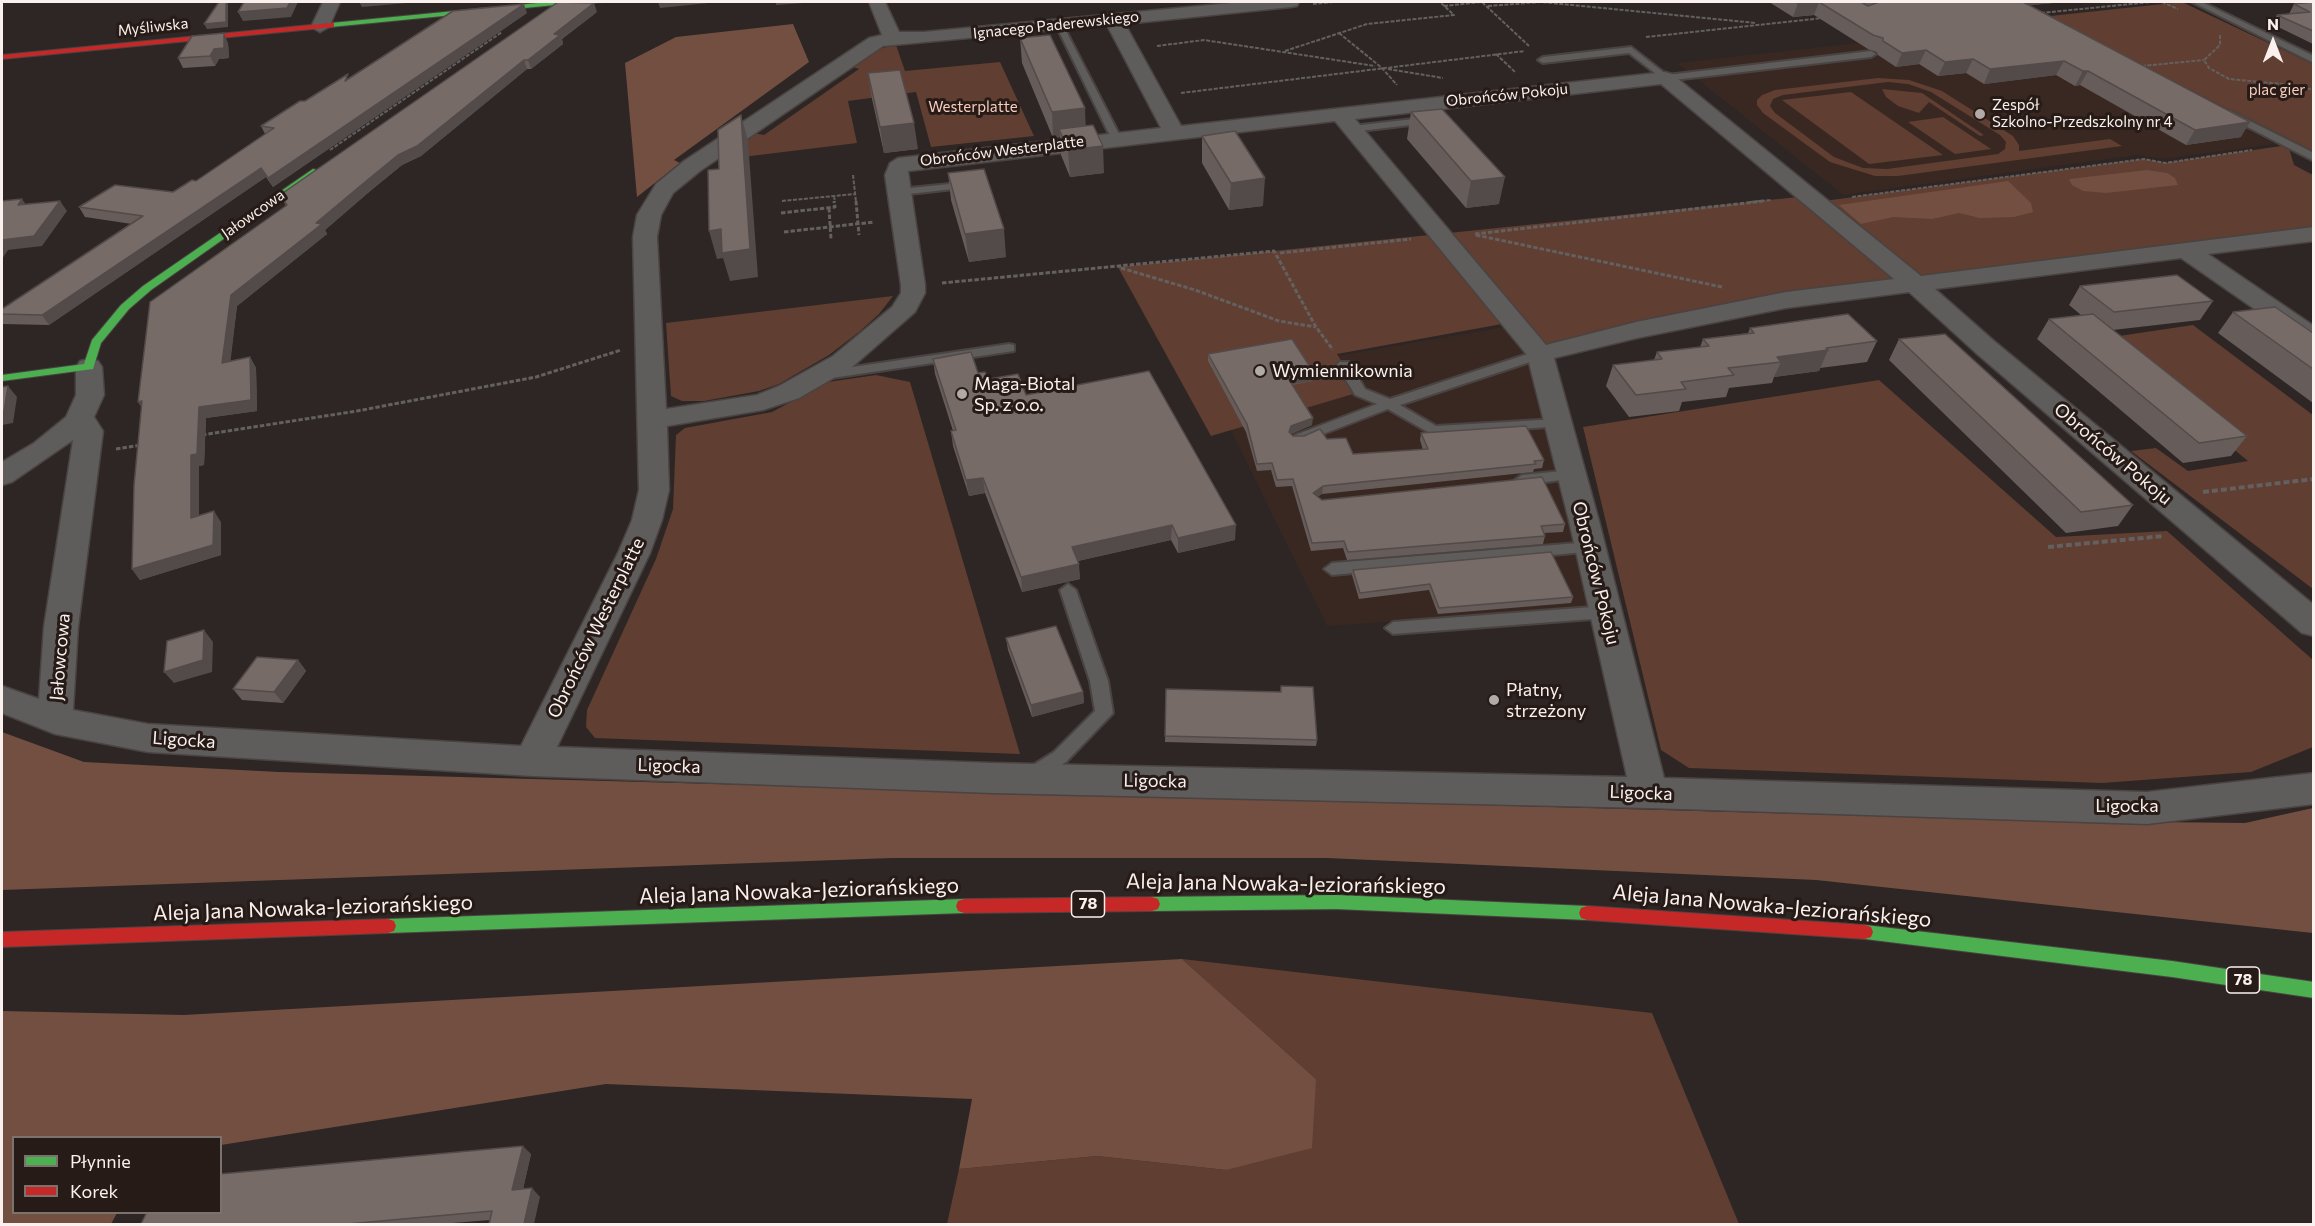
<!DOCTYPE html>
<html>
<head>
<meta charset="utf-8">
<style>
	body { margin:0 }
	#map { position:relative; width:2315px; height:1226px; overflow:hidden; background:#2d2624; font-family:Commissioner,sans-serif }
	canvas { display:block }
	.frame { position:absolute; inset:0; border:3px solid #faf1ee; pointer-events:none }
	.legend { position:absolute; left:12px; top:1136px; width:210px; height:78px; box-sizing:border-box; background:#271b17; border:2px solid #7b716d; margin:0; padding:8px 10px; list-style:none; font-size:18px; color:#faf1ee }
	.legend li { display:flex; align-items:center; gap:12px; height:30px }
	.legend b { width:30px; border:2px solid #7b716d }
	.north { position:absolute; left:2243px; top:12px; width:60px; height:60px; -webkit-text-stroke:4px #271b17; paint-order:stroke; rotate:0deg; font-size:16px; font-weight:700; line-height:24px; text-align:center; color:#faf1ee }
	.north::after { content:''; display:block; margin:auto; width:21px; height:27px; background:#faf1ee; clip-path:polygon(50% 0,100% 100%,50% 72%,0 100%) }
</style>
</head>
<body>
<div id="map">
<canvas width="2315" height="1226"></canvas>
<div class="frame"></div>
<ul class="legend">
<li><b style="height:8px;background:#4caf50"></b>Płynnie</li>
<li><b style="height:8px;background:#c62828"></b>Korek</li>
</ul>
<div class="north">N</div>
</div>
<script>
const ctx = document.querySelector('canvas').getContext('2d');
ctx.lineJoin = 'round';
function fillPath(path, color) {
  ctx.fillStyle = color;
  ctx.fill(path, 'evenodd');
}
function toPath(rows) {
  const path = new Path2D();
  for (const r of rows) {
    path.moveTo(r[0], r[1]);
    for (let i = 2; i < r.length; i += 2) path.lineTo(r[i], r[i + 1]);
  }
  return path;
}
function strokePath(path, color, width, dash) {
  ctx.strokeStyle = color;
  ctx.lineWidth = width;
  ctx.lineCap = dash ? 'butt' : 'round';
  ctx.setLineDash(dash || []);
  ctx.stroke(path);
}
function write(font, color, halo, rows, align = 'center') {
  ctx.font = font + ' Commissioner,sans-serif';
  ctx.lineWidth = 6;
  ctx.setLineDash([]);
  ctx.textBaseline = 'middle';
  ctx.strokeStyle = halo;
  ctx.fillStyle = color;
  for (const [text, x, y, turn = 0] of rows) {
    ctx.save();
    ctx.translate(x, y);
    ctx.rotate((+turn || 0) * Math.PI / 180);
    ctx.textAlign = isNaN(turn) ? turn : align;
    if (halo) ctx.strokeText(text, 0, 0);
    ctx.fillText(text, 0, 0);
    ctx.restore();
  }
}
const built = toPath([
	[2035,16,2274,144,2164,159,2137,155,1843,195,1677,63,1913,37],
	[1510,326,1532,351,1599,608,1327,626,1220,408,1320,359]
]);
const green = toPath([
	[2182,2,2313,64,2313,154,2050,16],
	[896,45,905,71,1000,62,1034,136,931,147,916,92,848,101,857,143,718,160,753,133,764,135,859,69,850,66,873,50],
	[1878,78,1909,80,1942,91,2013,136,2019,145,2019,151,2110,139,2122,146,1898,176,1875,176,1830,162,1763,113,1757,105,1757,100,1762,95,1775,90],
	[1888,82,1908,84,1931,92,2000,135,2006,142,2005,149,1998,154,1887,169,1863,168,1834,157,1775,113,1770,106,1773,99,1783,95],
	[1882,89,1922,93,1984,135,1980,136,1929,102,1919,113,1898,106,1886,97],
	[1851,92,1943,155,1869,164,1782,100],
	[1943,117,1991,149,1955,154,1908,122],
	[2288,145,2294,165,2313,175,2313,234,1913,282,1540,354,1513,322,1337,354,1360,392,1211,436,1118,267,1808,196,1816,202,2144,159,2165,163],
	[893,296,879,314,859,332,829,355,779,384,759,391,704,401,682,401,671,396,666,323],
	[2193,325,2313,415,2313,589,2131,451,2156,448,2188,471,2248,461,2099,339],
	[876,375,910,382,1020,754,595,738,586,727,587,710,656,559,673,509,676,435,685,428,772,412,828,382],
	[1879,380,2056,537,2167,531,2313,660,2313,747,2251,772,2102,783,1689,768,1661,750,1583,427],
	[1182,959,1652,1013,1739,1224,947,1224,959,1169,1097,1156,1226,1170,1316,1079]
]);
const forest = toPath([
	[793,24,809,62,674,160,680,163,637,197,625,63,676,37],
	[2147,170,2167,173,2175,178,2178,185,2106,193,2083,191,2072,185,2069,179],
	[2008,181,2031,203,2033,212,2014,217,1980,218,1959,213,1932,219,1893,217,1861,224,1839,205],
	[2,732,84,762,279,772,2063,821,2245,823,2313,808,2313,933,1816,880,1327,858,892,858,2,890],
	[1182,959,1316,1079,1312,1148,1226,1170,1097,1156,959,1169,972,1099,606,1084,221,1145,220,1138,14,1138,14,1212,117,1213,111,1224,2,1224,2,1011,184,1015]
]);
const pathFar2 = toPath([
	[2162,2,2178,9],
	[588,3,602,2],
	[1313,4,1334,2],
	[1444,6,1482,2,1529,46],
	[1488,6,1541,2,1756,23],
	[2041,13,2151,2],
	[1339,33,1382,68,1397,85],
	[2220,35,2220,45,2204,60,2209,68,2229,79,2292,85,2314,90],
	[1646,37,1823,18],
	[1157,46,1204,40,1375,66],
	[1285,51,1367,24,1454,15,1440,2],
	[1496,54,1515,72],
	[2142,66,2204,60],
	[1388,69,1443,78],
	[1181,93,1525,51],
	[330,150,502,32],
	[853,175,856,202],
	[834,196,835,202],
	[1852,197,2144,159,2165,163,2252,150],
	[782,201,855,194],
	[1750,202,1771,200]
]);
const pathFar1 = toPath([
	[856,201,859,235],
	[829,208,831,239],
	[781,213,835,207,834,201],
	[784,232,874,222],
	[1475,234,1763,201],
	[1476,235,1722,287],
	[1280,253,1411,239],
	[1121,268,1195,290,1279,321,1316,327],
	[942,283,1274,251,1316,327,1333,350],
	[202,435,357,411,536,377,621,350],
	[116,449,142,445]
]);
const path = toPath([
	[2203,492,2314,479],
	[2048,547,2164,536]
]);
const lane = toPath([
	[2192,2,2202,2,2314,56,2314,63,2192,2],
	[1055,23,1063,25,1121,138,1120,140,1111,138,1055,23],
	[1631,47,1667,75,1871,51,1876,54,1871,57,1665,81,1629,53,1543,63,1538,60,1543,57,1631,47],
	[2230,111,2314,153,2314,161,2226,116,2225,114,2230,111],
	[1431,117,1435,118,1435,122,1352,132,1347,129,1352,126,1431,117],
	[959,183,965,186,963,188,900,195,894,192,900,189,959,183],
	[1009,344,1014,345,1014,351,825,379,818,375,825,371,1009,344],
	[1540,350,1545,351,1545,357,1400,405,1436,426,1558,419,1563,420,1565,423,1563,426,1433,435,1388,409,1305,441,1295,441,1293,438,1295,435,1377,404,1355,395,1337,365,1339,362,1349,362,1365,389,1390,399,1540,350],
	[1572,470,1577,472,1579,475,1577,478,1522,485,1515,480,1522,475,1572,470],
	[1590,542,1598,547,1596,551,1332,575,1324,569,1332,563,1590,542],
	[1068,584,1076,590,1108,681,1113,713,1066,762,1029,785,1022,782,1020,777,1022,772,1054,752,1095,711,1090,681,1060,590,1068,584],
	[1606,606,1614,612,1606,618,1393,634,1385,628,1393,622,1606,606]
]);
const street = toPath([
	[323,2,340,2,329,27,320,32,311,27,323,2],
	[869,2,885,2,899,32,924,32,1242,2,1299,2,1297,6,1291,7,1125,24,1181,126,1665,72,1672,74,1921,276,2314,227,2314,241,2208,254,2314,326,2314,346,2305,344,2181,258,1935,289,1994,341,2314,605,2314,636,2302,633,1976,353,1909,292,1786,308,1637,338,1554,358,1599,521,1664,778,2147,792,2314,773,2314,804,2147,824,1649,808,992,793,532,776,148,752,55,734,2,713,2,686,39,699,44,627,73,440,12,482,2,485,2,462,34,443,66,417,76,395,76,367,80,361,89,359,98,361,102,367,104,395,94,417,103,431,78,627,73,710,148,724,521,746,618,553,632,520,639,490,633,237,637,215,656,184,684,161,869,38,882,35,869,2],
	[1107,25,1161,128,898,158,890,163,885,175,901,285,901,293,892,307,833,356,779,386,757,395,666,409,657,237,661,215,673,193,700,171,883,46,1107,25],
	[1661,84,1894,279,1786,292,1636,322,1546,345,1355,119,1661,84],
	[1335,121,1527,355,1569,521,1627,777,992,763,557,747,650,553,662,520,669,490,667,426,763,410,799,398,851,368,915,312,925,293,925,285,908,171,1335,121]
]);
const fast = toPath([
	[548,2,569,2,565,4,331,27,327,25,331,23,548,2],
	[313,169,320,171,151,290,129,309,101,343,93,369,2,381,2,375,84,364,92,340,121,305,143,286,313,169],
	[1336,895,1587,906,1593,908,1595,913,1593,918,1587,920,1336,909,1152,911,1146,909,1144,904,1146,899,1152,897,1336,895],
	[964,899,970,901,972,906,970,911,964,913,388,933,382,931,380,926,382,921,388,919,964,899],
	[1865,925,2172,961,2314,982,2314,998,2172,977,1865,939,1859,937,1857,932,1859,927,1865,925]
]);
const jam = toPath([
	[331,23,334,23,334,27,2,59,2,55,331,23],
	[1152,897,1158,899,1160,904,1158,909,1152,911,964,913,958,911,956,906,958,901,964,899,1152,897],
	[1587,906,1865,925,1871,927,1873,932,1871,937,1865,939,1587,920,1581,918,1579,913,1581,908,1587,906],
	[388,919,394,921,396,926,394,931,388,933,2,947,2,932,388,919]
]);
const wall = toPath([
	[482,2,516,2,483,3],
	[1769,2,2064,2,2030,5,2241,137,2186,145,2080,85,2075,86,2056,75,1984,84,1966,73,1938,76,1919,64,1896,67,1878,55,1877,52,1868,49,1814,15,1793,17],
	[2313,2,2313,44,2272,24,2277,15,2289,14,2294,4],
	[597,12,562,39,563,44,531,69,527,69,421,156,402,165,369,192,325,230,327,234,237,306,230,361,250,357,256,368,257,411,206,418,204,465,199,466,199,515,221,522,221,555,140,580,132,569,134,485,286,206,280,195],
	[527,13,273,187,266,177,49,325,2,324,2,309,132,224,85,217,79,207,173,192,196,181,265,134,261,126,305,101,350,79],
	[1020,38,1085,126,1104,173,1070,177,1061,155,1060,137,1053,138,1022,63],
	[228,43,229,58,219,59,215,66,183,68,178,58],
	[868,73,918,149,884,153,872,99],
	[1411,112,1499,204,1466,208,1407,139],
	[1202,136,1263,206,1229,210,1202,163],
	[948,173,1006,257,969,262,951,200],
	[2080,286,2213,301,2200,320,2113,330,2247,436,2231,456,2183,463,2037,339,2049,319,2081,315,2069,305],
	[2233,312,2313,333,2313,403,2218,333],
	[1750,328,1877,341,1867,362,1820,368,1819,371,1774,377,1772,383,1729,388,1726,397,1682,402,1679,411,1629,417,1606,386,1613,365,1654,360,1657,352,1700,347,1703,339,1748,333],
	[1899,339,2133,505,2118,526,2066,533,1889,360],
	[1208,354,1313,381,1292,385,1312,425,1291,434,1293,436,1327,439,1353,454,1423,450,1420,440,1421,433,1544,460,1542,468,1534,469,1533,472,1322,494,1317,497,1322,500,1565,524,1563,532,1544,533,1545,536,1543,544,1347,560,1343,548,1311,551,1292,486,1276,487,1271,470,1257,471,1246,432,1208,361],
	[933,359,978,373,1026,395,1235,540,1178,553,1171,540,1078,561,1080,579,1022,592,985,493,969,496,953,446,951,431,953,431,935,374],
	[1353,570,1573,597,1571,603,1438,614,1429,590,1359,599,1352,575],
	[1006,638,1083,692,1084,703,1032,717,1008,650],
	[298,660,306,671,283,703,242,700,233,689],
	[1281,686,1317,740,1316,746,1165,742,1166,689,1280,692],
	[531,1154,523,1189,540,1197,490,1220,440,1224,141,1224]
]);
const shadedWall = toPath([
	[226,2,228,2,228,27,207,29,204,24],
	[290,2,298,2,291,17,243,21,238,12],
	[359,2,418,2,362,7],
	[658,2,718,2,660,8],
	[776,2,804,2,804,3,776,5],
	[1819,2,1814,15,1793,17,1798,3],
	[2007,2,2064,2,2004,8],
	[594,3,597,12,562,39,563,44,531,69,528,60,554,34],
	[524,4,527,13,273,187,268,178],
	[224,33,228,43,229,58,219,59,215,66,210,56],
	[1926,50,1919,64,1896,67,1902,53],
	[1973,59,1966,73,1938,76,1945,62],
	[524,60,527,69,421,156,402,165,369,192,325,230,327,234,237,306,229,374,222,363,231,295,365,182,398,155],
	[2064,61,2056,75,1984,84,1990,69],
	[2083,71,2088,71,2080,85,2075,86],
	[1085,108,1086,134,1059,129,1060,137,1053,138,1052,112],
	[741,115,748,141,758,277,730,281,723,258,717,259,709,231],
	[2250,122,2241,137,2186,145,2195,130],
	[914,123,918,149,884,153,880,127],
	[1103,146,1104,173,1070,177,1068,150],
	[261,168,266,177,49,325,42,315],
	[1505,177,1499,204,1466,208,1471,181],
	[1265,178,1263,206,1229,210,1231,183],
	[22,199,29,209,18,205],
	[60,201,67,211,42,246,8,250,2,259,2,240],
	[1004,229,1006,257,969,262,965,234],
	[1828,350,1819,371,1774,377,1781,362,1777,357],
	[250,357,256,368,257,411,206,418,204,465,199,466,199,528,191,518,191,455,199,407],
	[1314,373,1313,381,1287,385,1288,378],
	[8,386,17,397,13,423,2,425,2,412],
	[142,401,145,413,138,402],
	[1313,418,1312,425,1290,434,1289,432,1291,426],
	[983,478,985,493,969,496,966,480],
	[1323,486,1322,494,1312,500,1313,493],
	[214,511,221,522,221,555,140,580,132,569],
	[1172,525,1171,540,1073,562,1072,547],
	[1236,525,1235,540,1178,553,1178,538],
	[1079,564,1080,579,1022,592,1021,577],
	[204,630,213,642,212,672,174,683,164,672],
	[298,660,306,671,283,703,274,692],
	[1083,692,1084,703,1032,717,1031,705],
	[523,1146,531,1154,521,1198,512,1190],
	[532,1188,540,1197,534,1224,524,1224]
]);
const building = toPath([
	[219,2,226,2,226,22,204,24,219,2],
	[244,2,290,2,287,8,238,12,244,2],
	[558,2,594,3,554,34,560,35,528,60,524,60,417,146,398,155,365,182,316,223,322,224,231,295,222,363,250,357,251,400,199,407,197,454,191,455,191,518,214,511,213,545,132,569,134,485,142,401,138,402,150,302,287,205,280,195,558,2],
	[1795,2,1815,2,1798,3,1795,2],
	[1819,2,1861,2,1868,6,1879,2,2023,2,2250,122,2195,130,2088,71,2083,71,2064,61,1990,69,1973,59,1945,62,1926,50,1902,53,1883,41,1883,38,1873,35,1819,2],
	[2313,2,2313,31,2277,15,2310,12,2294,4,2313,2],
	[524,4,268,178,261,168,42,315,2,314,2,309,143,216,79,207,115,185,173,192,192,180,196,181,274,128,261,126,300,101,305,101,348,74,345,81,453,11,524,4],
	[224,33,224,48,214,49,210,56,178,58,192,36,224,33],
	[1050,35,1085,108,1052,112,1020,38,1050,35],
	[900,70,914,123,880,127,868,73,900,70],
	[1442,109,1505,177,1471,181,1411,112,1442,109],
	[741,115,750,249,722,253,721,229,709,231,708,170,719,169,718,130,741,115],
	[1093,125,1103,146,1068,150,1059,129,1093,125],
	[1235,131,1265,178,1231,183,1202,136,1235,131],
	[984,169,1004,229,965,234,948,173,984,169],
	[22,199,18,205,60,201,34,236,2,240,2,201,22,199],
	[2177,275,2213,301,2114,312,2080,286,2177,275],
	[2275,307,2313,333,2313,369,2233,312,2275,307],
	[1848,314,1877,341,1826,348,1828,350,1777,357,1781,362,1728,368,1734,375,1681,382,1686,389,1636,395,1613,365,1662,359,1657,352,1709,346,1703,339,1754,333,1750,328,1848,314],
	[2093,314,2247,436,2199,443,2049,319,2093,314],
	[1945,334,2133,505,2081,512,1899,339,1945,334],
	[1292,339,1314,373,1288,378,1313,418,1291,426,1289,432,1293,436,1304,436,1320,429,1327,439,1346,438,1353,454,1428,449,1421,433,1526,426,1544,460,1534,461,1536,464,1323,486,1313,493,1322,500,1542,477,1565,524,1541,526,1545,536,1348,552,1344,541,1312,543,1293,479,1277,480,1272,463,1257,464,1247,424,1208,354,1292,339],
	[971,352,978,373,985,372,989,379,1018,374,1026,395,1149,371,1236,525,1178,538,1172,525,1072,547,1079,564,1021,577,983,478,966,480,951,431,956,430,933,359,971,352],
	[8,386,4,411,2,412,2,387,8,386],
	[1551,552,1573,597,1439,608,1430,584,1360,593,1353,570,1551,552],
	[1056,626,1083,692,1031,705,1006,638,1056,626],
	[204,630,203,660,164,672,167,641,204,630],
	[257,657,298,660,274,692,233,689,257,657],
	[1281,686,1313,687,1317,740,1165,736,1166,689,1281,692,1281,686],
	[523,1146,512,1190,532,1188,524,1224,489,1224,492,1211,347,1224,141,1224,147,1212,220,1212,220,1174,523,1146]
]);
const markers = [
	[1980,114,6,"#b2aaa7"],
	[1260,371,6,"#b2aaa7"],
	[962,394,6,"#b2aaa7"],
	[1494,700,6,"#b2aaa7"]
];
const farStreetnames = [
	["Ignacego Paderewskiego",1056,25,-6],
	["Myśliwska",153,27,-6],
	["Obrońców Pokoju",1507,95,-6],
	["Obrońców Westerplatte",1002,151,-7],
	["Jałowcowa",253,214,-35]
];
const farParknames = [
	["plac gier",2277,90],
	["Westerplatte",973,107]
];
const farPoinames = [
	["Zespół",1992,105],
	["Szkolno-Przedszkolny nr 4",1992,122]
];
const shields = [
	[1088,904,33],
	[2243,980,33]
];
const shieldNames = [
	["78",1088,904],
	["78",2243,980]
];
const poiNames = [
	["Wymiennikownia",1272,371],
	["Maga-Biotal",974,384],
	["Sp. z o.o.",974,405],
	["Płatny,",1506,690],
	["strzeżony",1506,711]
];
const streetNames = [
	["Obrońców Pokoju",2113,454,40],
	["Obrońców Pokoju",1596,573,76],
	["Obrońców Westerplatte",596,628,-64],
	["Jałowcowa",60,657,-85],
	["Ligocka",184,740,4],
	["Ligocka",669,766,2],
	["Ligocka",1155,781,1],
	["Ligocka",1641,793,2],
	["Ligocka",2127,806]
];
const nearStreetnames = [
	["Aleja Jana Nowaka-Jeziorańskiego",1286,884,1],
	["Aleja Jana Nowaka-Jeziorańskiego",799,891,-2],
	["Aleja Jana Nowaka-Jeziorańskiego",1772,906,5],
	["Aleja Jana Nowaka-Jeziorańskiego",313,908,-2]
];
fillPath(built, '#382821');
fillPath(green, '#603e31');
fillPath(forest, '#734f41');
strokePath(lane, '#494341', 4);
strokePath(street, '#494341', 3);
strokePath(fast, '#494341', 2);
strokePath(jam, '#494341', 2);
strokePath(pathFar2, '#63605f', 2, [4, 1.5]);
strokePath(pathFar1, '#63605f', 3, [4.5, 2]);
strokePath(path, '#63605f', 4, [6, 3]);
fillPath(lane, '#5f5c5c');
fillPath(street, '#5f5c5c');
fillPath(fast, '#4caf50');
fillPath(jam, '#c62828');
fillPath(wall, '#665c59');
fillPath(shadedWall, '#534b49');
fillPath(building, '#776b68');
strokePath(building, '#534b49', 1.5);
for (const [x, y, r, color] of markers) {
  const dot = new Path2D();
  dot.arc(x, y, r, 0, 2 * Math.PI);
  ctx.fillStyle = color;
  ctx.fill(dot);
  strokePath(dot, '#271b17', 2);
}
write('15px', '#faf1ee', '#271b17', farStreetnames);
write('15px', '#f9cebe', '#271b17', farParknames);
write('15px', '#faf1ee', '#271b17', farPoinames, 'left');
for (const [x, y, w] of shields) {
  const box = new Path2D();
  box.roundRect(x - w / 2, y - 13, w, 26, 4.5);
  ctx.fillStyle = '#271b17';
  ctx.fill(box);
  strokePath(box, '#faf1ee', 1.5);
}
write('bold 16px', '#faf1ee', null, shieldNames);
write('18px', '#faf1ee', '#271b17', poiNames, 'left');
write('18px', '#faf1ee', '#271b17', streetNames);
write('21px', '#faf1ee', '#271b17', nearStreetnames);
</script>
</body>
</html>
